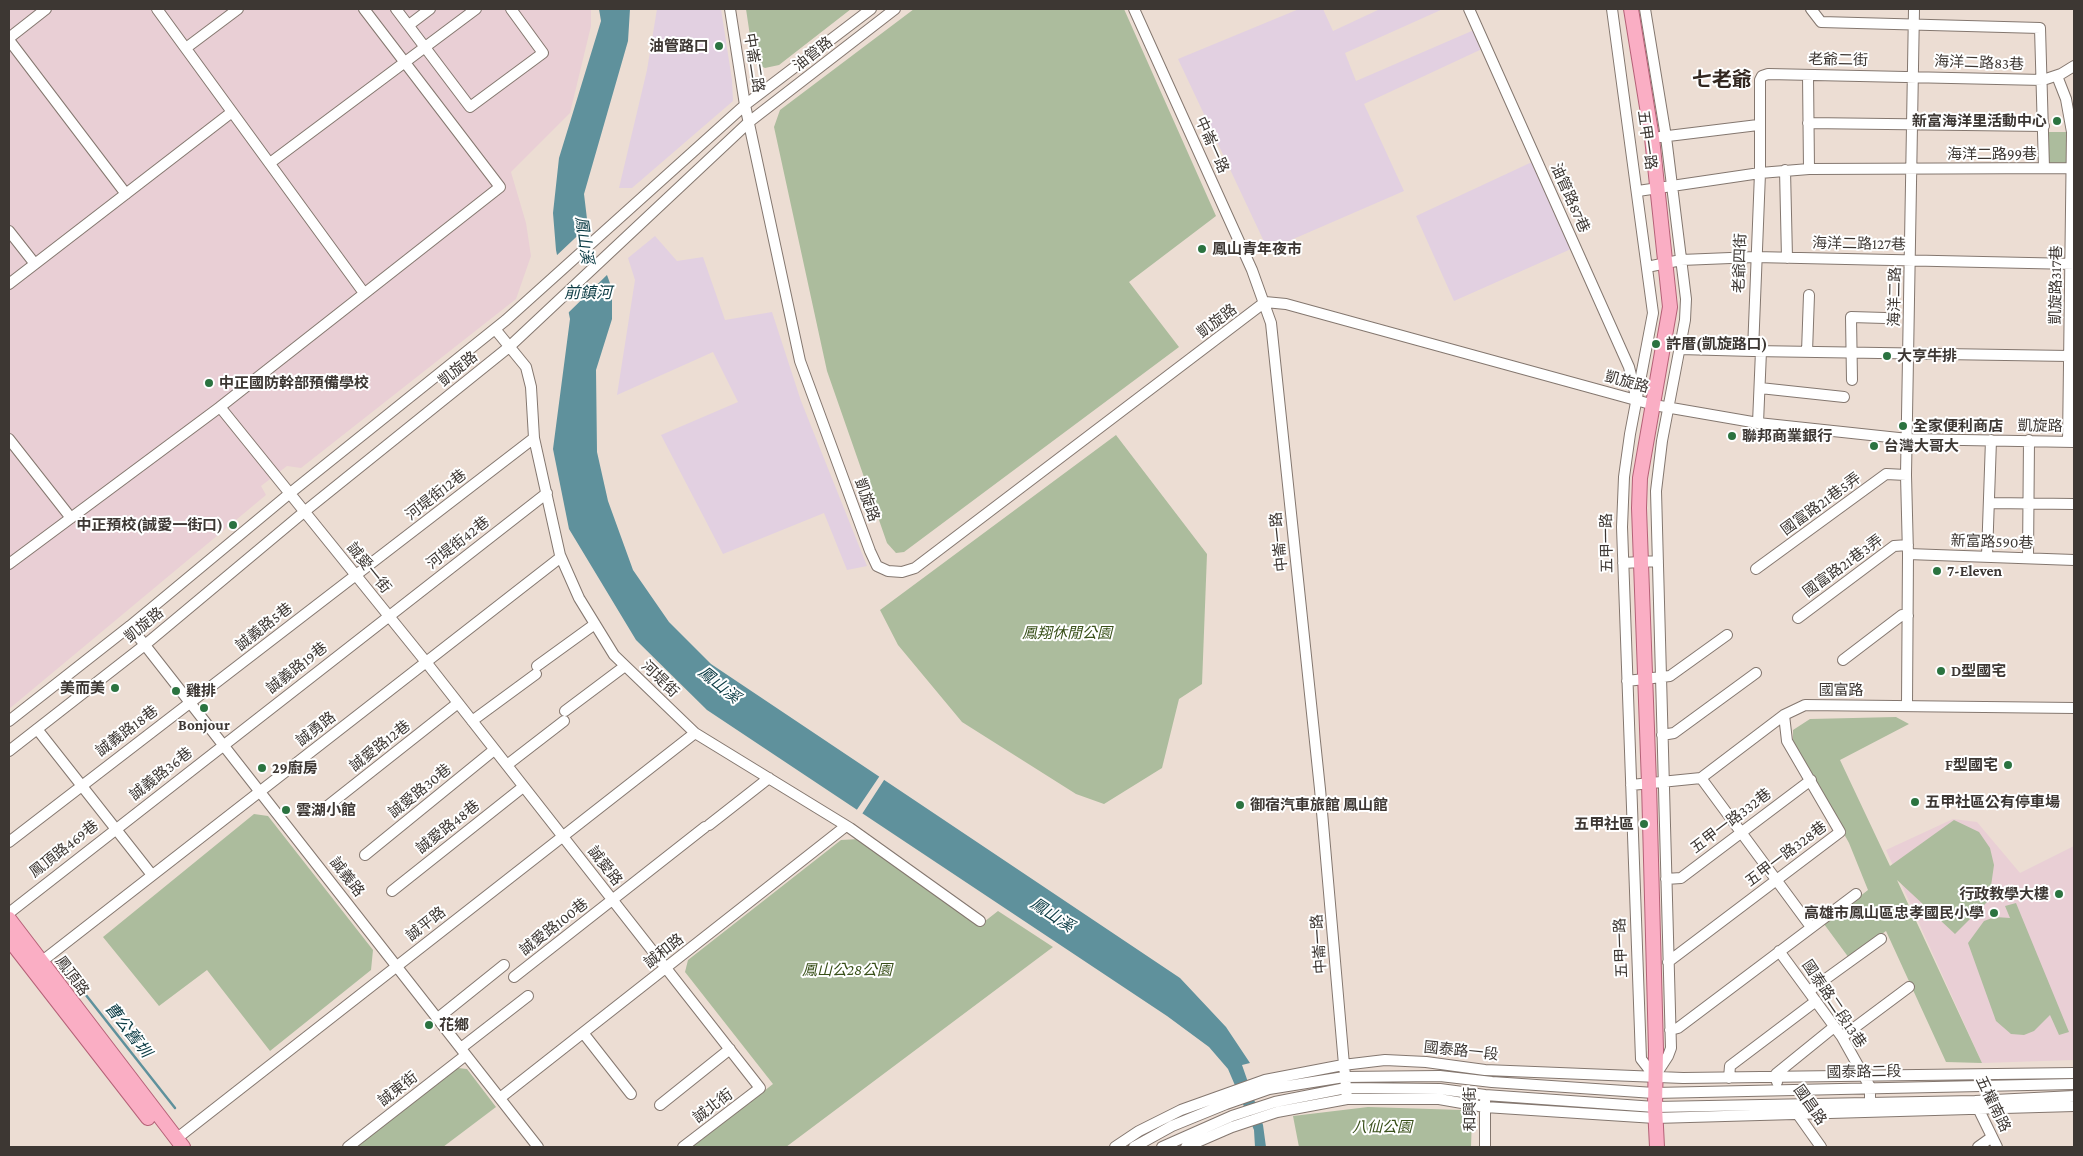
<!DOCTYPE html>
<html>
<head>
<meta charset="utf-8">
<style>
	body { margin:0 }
	#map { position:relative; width:2083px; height:1156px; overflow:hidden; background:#ecddd3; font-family:"Crimson Pro",serif }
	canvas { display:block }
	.frame { position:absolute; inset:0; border:10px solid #3d3733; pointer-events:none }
</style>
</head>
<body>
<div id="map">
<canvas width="2083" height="1156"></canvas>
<div class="frame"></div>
</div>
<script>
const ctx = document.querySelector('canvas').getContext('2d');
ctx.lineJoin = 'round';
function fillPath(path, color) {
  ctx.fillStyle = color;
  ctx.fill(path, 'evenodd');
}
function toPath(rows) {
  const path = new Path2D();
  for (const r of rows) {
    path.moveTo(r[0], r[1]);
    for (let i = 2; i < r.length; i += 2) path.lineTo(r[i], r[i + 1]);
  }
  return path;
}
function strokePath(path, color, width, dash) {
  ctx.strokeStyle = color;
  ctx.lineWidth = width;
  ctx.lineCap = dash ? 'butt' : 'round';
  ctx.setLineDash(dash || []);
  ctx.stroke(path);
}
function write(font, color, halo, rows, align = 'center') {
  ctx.font = font + ' "Crimson Pro","Noto Sans TC",serif';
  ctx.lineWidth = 4;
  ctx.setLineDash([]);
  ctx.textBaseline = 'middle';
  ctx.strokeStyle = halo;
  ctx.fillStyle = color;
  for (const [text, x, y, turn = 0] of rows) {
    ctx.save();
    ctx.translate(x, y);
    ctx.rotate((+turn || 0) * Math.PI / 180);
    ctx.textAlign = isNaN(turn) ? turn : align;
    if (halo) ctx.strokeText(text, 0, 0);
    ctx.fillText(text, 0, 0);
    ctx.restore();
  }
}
const industrial = toPath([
	[657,9,721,9,732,80,733,101,632,188,619,188,647,70],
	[1299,9,1323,9,1333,31,1380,9,1443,9,1345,53,1356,81,1474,30,1482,49,1364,104,1404,191,1268,250,1178,59],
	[1532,162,1571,249,1454,301,1416,216],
	[655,236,677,261,703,257,725,320,772,312,801,401,867,566,847,570,824,513,723,554,661,435,738,402,713,352,617,395,635,280,628,258]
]);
const education = toPath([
	[9,9,591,9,591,26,570,113,511,172,526,223,531,256,516,299,301,468,287,466,261,486,266,495,9,709],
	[1953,819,1977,822,2020,873,2074,846,2074,1060,1982,1063,1886,850]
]);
const green = toPath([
	[746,9,851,9,779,65,765,68,754,63],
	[914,9,1124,9,1216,216,1129,282,1179,347,904,552,896,553,887,543,827,371,774,127,780,110],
	[2047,132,2070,132,2070,166,2046,165],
	[1116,435,1207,554,1202,684,1179,699,1162,768,1104,804,1076,794,962,722,898,645,880,610],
	[1896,717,1909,724,1840,760,1890,866,1954,820,1979,832,1990,848,1994,865,1989,900,1955,934,1897,880,1982,1063,1946,1062,1886,931,1849,958,1824,924,1868,890,1849,843,1793,742,1793,730,1810,719],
	[254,814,268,816,373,950,371,970,270,1051,207,970,159,1006,103,937],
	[859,839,980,925,998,911,1053,947,786,1147,692,1147,773,1084,685,972,688,960,841,840],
	[2016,903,2069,1032,2059,1035,2050,1015,2034,1031,2024,1035,2011,1034,1996,1021,1968,943,1984,921,1995,917,2010,918,2005,906],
	[458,1068,467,1069,496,1107,443,1147,356,1147],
	[1368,1107,1462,1110,1472,1117,1471,1147,1299,1147,1293,1116]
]);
const water = toPath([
	[599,9,630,9,628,41,584,194,587,219,612,289,612,319,596,370,597,452,608,501,633,570,669,622,711,664,1180,978,1226,1027,1250,1063,1242,1065,1263,1125,1266,1147,1255,1147,1254,1130,1228,1069,1209,1047,1167,1016,707,710,636,640,569,529,553,449,570,319,556,250,553,213,559,158,601,21]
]);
const pier = toPath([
	[591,223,609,273,567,314,555,257],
	[881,774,886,777,862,814,856,811]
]);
const stream = toPath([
	[63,966,175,1108]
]);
const minor = toPath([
	[157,9,364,293],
	[396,9,470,107,543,53,511,9],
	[730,9,745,105,800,361,870,551,877,566,888,571,902,572,915,568,1265,302,1286,304,1654,405,1758,423,1908,439,2074,442],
	[1134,9,1252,270,1271,323,1320,789,1347,1099],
	[1469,9,1629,367,1635,392],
	[1612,9,1653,313,1630,434,1624,477,1622,527,1641,1059,1655,1077],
	[1645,9,1666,137,1686,299,1685,320,1662,441,1656,491,1671,1048,1668,1056,1655,1076],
	[1811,9,1821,22,2040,28,2044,168],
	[409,25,430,9],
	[9,38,46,9],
	[9,40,126,194],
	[186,48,238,9],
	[1808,75,1809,169],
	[2057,76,2066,99,2072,132,2068,442],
	[1808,123,2044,126],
	[1660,137,1758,125],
	[270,163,476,9],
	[1785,170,1787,258],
	[1638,191,1760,173,1760,80,1762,76,1768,74,2043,80,2061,74,2074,66],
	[9,231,35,264],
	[1647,267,1681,260,1755,257,2074,264],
	[9,284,232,112],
	[495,329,526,367,531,387,534,438,560,555,579,598,614,655,695,733,850,828,980,921],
	[1680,349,1753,351],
	[1807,352,1809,295],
	[2069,356,1753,351,1760,173,1809,169,2072,168],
	[1852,380,1851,317,1885,318],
	[1760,388,1844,397],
	[220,407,426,662,760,1088,683,1147],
	[1758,423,1761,351],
	[9,439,71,518],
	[1989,503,2074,504],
	[1908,554,2074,560],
	[1987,556,1991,440],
	[2028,558,2029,440],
	[1623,563,1658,561],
	[9,564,220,407,500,187,364,9],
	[1756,569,1886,474,1906,475],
	[1798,618,1894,546,1908,545],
	[130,626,538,1147],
	[1843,660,1902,615,1908,616],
	[537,666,595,624],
	[1627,681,1670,676,1727,635],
	[1907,705,1908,554,1906,475,1914,9],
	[565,711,625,666],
	[9,721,130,626,289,494,506,320,745,105,871,9],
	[472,721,536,674],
	[37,729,152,875],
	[1662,735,1674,733,1756,673],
	[9,751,146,644,304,512,509,347,749,122,895,9],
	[507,765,564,721],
	[1701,778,1811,927],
	[1631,785,1701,778,1784,715,1805,705,2074,708],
	[320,812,458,703],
	[709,825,769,778],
	[9,842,534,438],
	[365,855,494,750],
	[1666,879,1681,878,1811,780],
	[392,891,523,787],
	[9,913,547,493],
	[1779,951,1842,1037,1870,1087,1870,1102],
	[41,962,561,557],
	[1668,962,1840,832,1787,741,1784,715],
	[514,977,705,827],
	[1809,991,1881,939],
	[438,1018,504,965],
	[1670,1030,1678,1028,1856,894],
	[584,1034,631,1094],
	[1842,1037,1909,987],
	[461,1048,528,996],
	[1729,1078,1730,1066,1816,1001],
	[1777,1082,1776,1074,1834,1027],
	[500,1098,846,826],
	[1976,1104,1997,1147],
	[660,1105,730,1049],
	[1794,1109,1821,1147],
	[176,1139,695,733],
	[348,1147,466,1055],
	[1115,1147,1139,1131,1181,1110,1265,1080,1343,1065,1385,1060,1426,1062,1485,1070,1683,1078,2074,1073],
	[1134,1147,1172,1126,1226,1104,1269,1089,1344,1077,1440,1076,1492,1082,1654,1093,2074,1084],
	[1162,1147,1232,1116,1275,1102,1346,1088,1440,1089,1485,1095,1655,1107,1975,1101,2074,1096],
	[1186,1147,1232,1127,1277,1112,1347,1099,1439,1099,1485,1107,1655,1118,2074,1106],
	[1485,1147,1485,1101],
	[1978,1147,1992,1137]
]);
const major = toPath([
	[1631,9,1652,138,1670,307,1640,478,1639,508,1649,784,1656,1050,1655,1107,1657,1147],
	[9,919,183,1147],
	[9,939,148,1118]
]);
const markers = [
	[719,46,5,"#2b7340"],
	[2057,121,5,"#2b7340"],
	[1202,249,5,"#2b7340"],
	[1656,344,5,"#2b7340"],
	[1887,356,5,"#2b7340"],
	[209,383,5,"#2b7340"],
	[1903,426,5,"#2b7340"],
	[1732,436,5,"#2b7340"],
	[1874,446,5,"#2b7340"],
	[233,525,5,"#2b7340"],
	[1937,571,5,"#2b7340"],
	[1941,671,5,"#2b7340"],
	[115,688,5,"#2b7340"],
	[176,691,5,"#2b7340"],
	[204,708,5,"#2b7340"],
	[2008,765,5,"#2b7340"],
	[262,768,5,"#2b7340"],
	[1915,802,5,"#2b7340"],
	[1240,805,5,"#2b7340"],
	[286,810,5,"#2b7340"],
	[1644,824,5,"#2b7340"],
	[2059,894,5,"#2b7340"],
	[1994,913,5,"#2b7340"],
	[429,1025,5,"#2b7340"]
];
const poiNames = [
	["油管路口",709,46,"right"],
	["新富海洋里活動中心",2047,121,"right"],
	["鳳山青年夜市",1212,249],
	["許厝(凱旋路口)",1666,344],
	["大亨牛排",1897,356],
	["中正國防幹部預備學校",219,383],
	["全家便利商店",1913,426],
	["聯邦商業銀行",1742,436],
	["台灣大哥大",1884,446],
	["中正預校(誠愛一街口)",223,525,"right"],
	["7-Eleven",1947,571],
	["D型國宅",1951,671],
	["美而美",105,688,"right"],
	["雞排",186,691],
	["Bonjour",204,725,"center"],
	["F型國宅",1998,765,"right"],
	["29廚房",272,768],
	["五甲社區公有停車場",1925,802],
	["御宿汽車旅館 鳳山館",1250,805],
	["雲湖小館",296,810],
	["五甲社區",1634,824,"right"],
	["行政教學大樓",2049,894,"right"],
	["高雄市鳳山區忠孝國民小學",1984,913,"right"],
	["花鄉",439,1025]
];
const streetNames = [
	["油管路",813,54,-38],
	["老爺二街",1838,60,1],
	["中崙二路",754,63,81],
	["海洋二路83巷",1979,63,2],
	["五甲一路",1647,140,82],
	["中崙一路",1212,145,66],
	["海洋二路99巷",1992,154],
	["油管路87巷",1570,198,66],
	["海洋二路127巷",1859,244,1],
	["老爺四街",1740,263,-88],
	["凱旋路317巷",2056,285,-89],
	["海洋二路",1895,297,-89],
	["凱旋路",1217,321,-37],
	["凱旋路",458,369,-39],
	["凱旋路",1627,382,15],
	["凱旋路",2040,426,1],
	["河堤街12巷",436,495,-38],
	["凱旋路",867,500,70],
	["國富路21巷5弄",1821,504,-36],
	["中崙一路",1279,542,-96],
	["新富路590巷",1992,542,2],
	["河堤街42巷",458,543,-38],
	["五甲一路",1607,543,-91],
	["國富路21巷3弄",1843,566,-36],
	["誠愛一街",369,568,51],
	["凱旋路",144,625,-39],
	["誠義路5巷",264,627,-38],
	["誠義路19巷",297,668,-38],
	["河堤街",660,679,44],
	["國富路",1841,690],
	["誠勇路",316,729,-38],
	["誠義路18巷",127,731,-37],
	["誠愛路12巷",380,746,-38],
	["誠義路36巷",161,774,-38],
	["誠愛路30巷",420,791,-39],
	["五甲一路332巷",1731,821,-37],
	["誠愛路48巷",448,827,-38],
	["鳳頂路469巷",64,849,-38],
	["五甲一路328巷",1786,854,-37],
	["誠愛路",605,866,52],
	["誠義路",347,877,52],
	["誠平路",426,924,-38],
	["誠愛路100巷",554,927,-38],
	["中崙一路",1319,944,-94],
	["五甲一路",1621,948,-92],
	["誠和路",664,951,-38],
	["鳳頂路",72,976,53],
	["國泰路二段13巷",1834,1004,56],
	["國泰路一段",1461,1051,6],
	["國泰路二段",1864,1072,-1],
	["誠東街",398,1089,-38],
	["五權南路",1993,1104,64],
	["國昌路",1810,1105,55],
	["誠北街",713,1106,-37],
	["和興街",1470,1109,-90]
];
const parkNames = [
	["鳳翔休閒公園",1067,633],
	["鳳山公28公園",847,970],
	["八仙公園",1382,1127]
];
const waterNames = [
	["鳳山溪",584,240,82],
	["前鎮河",588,293],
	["鳳山溪",719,685,39],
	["鳳山溪",1052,915,33],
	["曹公舊圳",128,1030,52]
];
const districtNames = [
	["七老爺",1722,80]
];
fillPath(industrial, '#e2d0e1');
fillPath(education, '#e9cfd5');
fillPath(green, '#acbc9d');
fillPath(water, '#5f919c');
fillPath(pier, '#ecddd3');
strokePath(stream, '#5f919c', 2.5);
strokePath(minor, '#84776f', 12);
strokePath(major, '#b56177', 16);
strokePath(minor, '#fff', 10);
strokePath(major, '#faaec4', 14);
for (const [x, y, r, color] of markers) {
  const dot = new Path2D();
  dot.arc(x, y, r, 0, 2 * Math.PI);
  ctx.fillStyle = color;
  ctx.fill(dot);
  strokePath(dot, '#fff', 2);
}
write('bold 15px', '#3d3733', '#fff', poiNames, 'left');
write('15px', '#3d3733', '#fff', streetNames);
write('italic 15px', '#384f18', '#fff', parkNames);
write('italic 16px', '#0c3c45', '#fff', waterNames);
write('bold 20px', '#322720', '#fff', districtNames);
</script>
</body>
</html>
